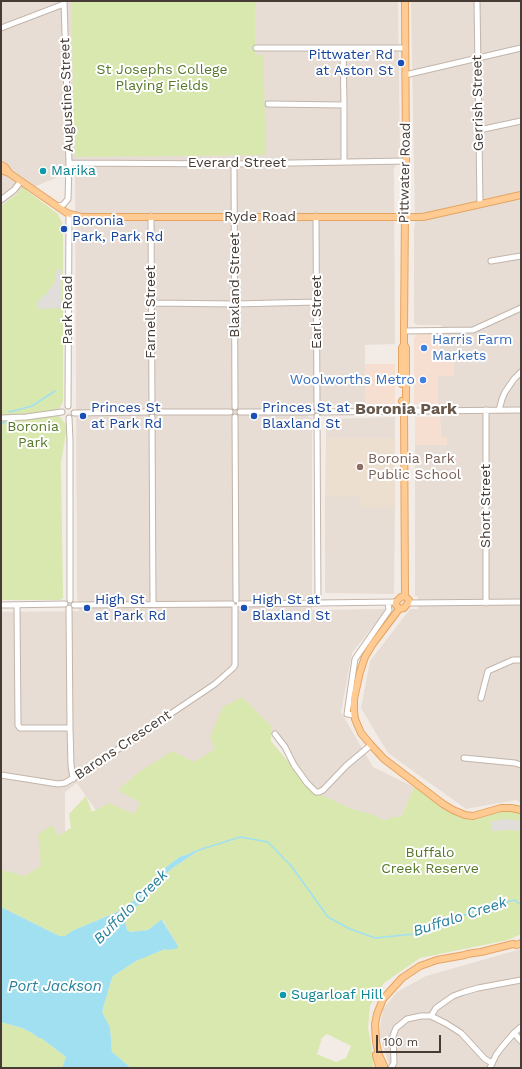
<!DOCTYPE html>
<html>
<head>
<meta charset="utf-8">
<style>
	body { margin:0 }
	#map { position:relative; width:522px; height:1069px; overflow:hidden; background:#f3ece6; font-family:"Work Sans",sans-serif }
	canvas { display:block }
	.frame { position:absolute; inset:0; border:2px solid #463c35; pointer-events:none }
	.scale { position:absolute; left:376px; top:1035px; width:65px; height:18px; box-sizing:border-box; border:2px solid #463c35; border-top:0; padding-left:5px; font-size:12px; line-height:14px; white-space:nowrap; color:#463c35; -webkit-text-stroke:3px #fff; paint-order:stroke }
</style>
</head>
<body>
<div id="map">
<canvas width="522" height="1069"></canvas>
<div class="frame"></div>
<div class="scale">100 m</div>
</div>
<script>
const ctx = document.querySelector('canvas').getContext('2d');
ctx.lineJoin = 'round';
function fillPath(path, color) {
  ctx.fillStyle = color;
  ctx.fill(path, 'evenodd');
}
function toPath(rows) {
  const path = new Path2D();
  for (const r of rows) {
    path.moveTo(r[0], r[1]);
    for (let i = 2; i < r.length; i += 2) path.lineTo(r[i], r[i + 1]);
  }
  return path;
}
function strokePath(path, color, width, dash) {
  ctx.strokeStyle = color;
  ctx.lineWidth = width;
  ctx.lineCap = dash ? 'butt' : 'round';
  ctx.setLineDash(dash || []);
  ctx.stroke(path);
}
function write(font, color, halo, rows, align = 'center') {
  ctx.font = font + ' "Work Sans",sans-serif';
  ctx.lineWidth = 4;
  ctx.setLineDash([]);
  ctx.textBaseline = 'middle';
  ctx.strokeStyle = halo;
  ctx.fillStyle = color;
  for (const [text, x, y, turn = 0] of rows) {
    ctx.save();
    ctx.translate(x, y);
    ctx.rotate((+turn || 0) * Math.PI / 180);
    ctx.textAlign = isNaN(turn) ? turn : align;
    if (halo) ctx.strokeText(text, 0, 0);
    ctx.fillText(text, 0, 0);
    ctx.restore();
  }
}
const residential = toPath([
	[1,1,398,1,400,155,394,169,395,344,365,345,365,404,326,405,325,402,312,402,312,405,308,405,308,417,312,418,312,610,384,609,385,611,352,653,341,712,373,767,414,787,401,817,384,821,322,800,272,735,209,768,128,857,77,783,65,792,65,910,1,890,1,612,79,611,77,595,75,170,17,194,1,205],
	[411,1,521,1,521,803,516,800,466,809,388,753,361,708,370,661,410,609,418,609,418,596,415,596,415,445,447,445,441,437,440,417,438,404,438,376,454,376,440,352,440,334,442,325,418,325,415,324,414,322,414,228,415,225],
	[395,417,395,438,326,438,326,419],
	[325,497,360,497,360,507,395,507,394,594,325,593],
	[521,949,521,1068,390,1068,379,1033,383,1009,397,992,426,976]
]);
const commercial = toPath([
	[417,334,440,334,440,352,454,352,454,376,438,376,438,404,414,404,414,337],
	[365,364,395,364,395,404,365,404],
	[415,417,440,417,441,437,447,437,447,445,415,445]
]);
const education = toPath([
	[326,438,395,438,395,507,360,507,360,497,325,497]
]);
const green = toPath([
	[166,1,255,1,255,55,264,55,264,85,266,155,75,157,71,2],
	[22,187,58,214,63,225,63,402,57,413,67,426,61,463,63,598,60,600,1,600,1,206,17,194],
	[242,697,271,726,271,741,296,771,319,794,352,809,374,815,384,821,392,817,401,817,414,787,443,808,460,817,476,819,510,809,521,812,521,934,508,940,420,958,384,983,370,1006,368,1028,373,1055,373,1068,131,1068,112,1052,110,1027,102,1012,111,981,113,976,136,961,145,957,162,950,165,949,167,950,178,946,165,924,164,921,161,920,148,930,130,932,127,930,125,919,133,909,144,901,153,886,163,876,174,867,200,850,194,851,187,855,181,856,161,871,136,899,117,912,72,931,65,936,59,936,1,907,1,870,25,876,41,866,38,835,52,825,58,836,71,828,69,814,86,796,92,812,109,803,134,814,141,803,118,790,139,772,172,751,194,762,215,749,210,737,223,707],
	[327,1034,351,1046,346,1058,336,1062,317,1054,322,1038],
	[1,1022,22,1028,32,1033,39,1038,41,1038,66,1057,62,1068,1,1068]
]);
const parking = toPath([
	[57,269,62,269,62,308,37,309,37,302,45,295,54,284],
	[504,819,521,821,521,831,508,830,492,831,490,822]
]);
const water = toPath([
	[201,849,174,867,163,876,153,886,144,901,133,909,125,919,127,930,130,932,148,930,161,920,162,920,178,946,178,948,175,949,167,950,165,949,136,961,113,976,111,981,102,1012,110,1027,112,1052,131,1068,62,1068,66,1057,41,1038,39,1038,32,1033,22,1028,1,1022,1,907,59,936,65,936,72,931,117,912,136,899,161,871,181,856,187,855,194,851]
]);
const stream = toPath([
	[9,412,32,406,55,391],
	[1,424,6,422],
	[199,850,240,837,268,842,292,867,328,917,350,929,375,938,414,934,486,907,515,900,518,903,521,903]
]);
const minor = toPath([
	[477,1,480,204],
	[1,28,64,4],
	[256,48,405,48],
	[343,49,344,105,344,162],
	[405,75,521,48],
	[268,104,344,105],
	[479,130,521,121],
	[69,163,234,164,406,161],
	[234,164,235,407],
	[1,200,14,190,21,181],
	[57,206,63,205,68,199,69,163,64,1],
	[151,216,152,408],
	[316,216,317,407],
	[491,261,521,256],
	[151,303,235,304,317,302],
	[404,331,473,330,521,308],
	[68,406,69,214],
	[486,410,486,603],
	[499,410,502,399,505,392,514,379,521,372],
	[157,412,230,412],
	[240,412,312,412],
	[322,412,521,410],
	[74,413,147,412],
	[317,416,318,603],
	[152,417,153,603],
	[235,417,236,600],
	[1,418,26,417,62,412],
	[69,418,70,440,70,600],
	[408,603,521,602],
	[239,604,396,602],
	[1,605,65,604],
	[17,605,18,725,20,728,70,728],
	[74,605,232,604],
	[69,608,70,728,71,765,73,779],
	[481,698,488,671,513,660,521,660],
	[354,715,347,714,355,659,389,610,388,603],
	[275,734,285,747,294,765,307,783,316,792,319,792,323,790,347,765,371,745],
	[464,758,515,763,521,765],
	[1,775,58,784,65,783,90,768,215,684,233,668,235,665,235,607],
	[431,1016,436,1008,453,996,464,992,478,988,521,980],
	[514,1033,521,1041],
	[391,1068,394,1063,393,1036,396,1028,407,1019,421,1016,431,1016,447,1024,461,1033,485,1059,492,1063],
	[490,1068,496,1055,502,1047,514,1033,521,1027]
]);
const major = toPath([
	[1,165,5,167,9,173],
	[1,170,9,173,67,213,82,217,423,217,521,195],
	[402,384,402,348,404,344],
	[402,401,404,402,404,404,405,596],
	[404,402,406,401,406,348,404,344,404,331,405,209,406,161,405,1],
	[399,609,372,645,365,657,360,672,354,699,354,711,355,719,361,733,371,745,384,759,443,804,453,810,465,815,473,816,501,808,511,808,521,810],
	[399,609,404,608,408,603,409,600,405,596],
	[399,609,396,605,396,602,401,597,405,596],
	[376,1055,379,1067],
	[384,1066,379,1055,376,1042,375,1024,377,1014,383,999,402,978,420,966,437,960,465,955,467,954,481,952,513,944,517,945,521,943]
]);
const markers = [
	[401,63,4,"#1a4fb4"],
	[43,171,4,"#0f9aa8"],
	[64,229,4,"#1a4fb4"],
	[424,348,4,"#3f7fe0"],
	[423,380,4,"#3f7fe0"],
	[83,416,4,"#1a4fb4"],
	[254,416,4,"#1a4fb4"],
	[360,467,4,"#8d6e63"],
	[87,608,4,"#1a4fb4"],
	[244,608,4,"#1a4fb4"],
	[283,995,4,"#0f9aa8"]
];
const transitNames = [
	["Pittwater Rd",393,55,"right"],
	["at Aston St",393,71,"right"],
	["Boronia",72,221],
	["Park, Park Rd",72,237],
	["Princes St",91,408],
	["at Park Rd",91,424],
	["Princes St at",262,408],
	["Blaxland St",262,424],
	["High St",95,600],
	["at Park Rd",95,616],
	["High St at",252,600],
	["Blaxland St",252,616]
];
const parkNames = [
	["St Josephs College",162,70],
	["Playing Fields",162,86],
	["Boronia",33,427],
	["Park",33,443],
	["Buffalo",430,853],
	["Creek Reserve",430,869]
];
const streetNames = [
	["Augustine Street",67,95,-92],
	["Gerrish Street",478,103,-91],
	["Everard Street",237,163],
	["Pittwater Road",405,173,-89],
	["Ryde Road",260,217],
	["Blaxland Street",235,285,-90],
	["Park Road",68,310,-90],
	["Farnell Street",151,312,-90],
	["Earl Street",317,312,-90],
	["Short Street",486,506,-90],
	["Barons Crescent",123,745,-34]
];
const cultureNames = [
	["Marika",51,171],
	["Sugarloaf Hill",291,995]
];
const shopNames = [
	["Harris Farm",432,340],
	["Markets",432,356],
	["Woolworths Metro",415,380,"right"]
];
const educationNames = [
	["Boronia Park",368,459],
	["Public School",368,475]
];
const waterNames = [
	["Buffalo Creek",131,907,-45],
	["Buffalo Creek",460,917,-18],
	["Port Jackson",55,987]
];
const quarterNames = [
	["Boronia Park",406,409]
];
fillPath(residential, '#e7ddd4');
fillPath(commercial, '#f6dfd0');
fillPath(education, '#eddfcf');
fillPath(green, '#d9e8ae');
fillPath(parking, '#e1dddb');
fillPath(water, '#a1e0f1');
strokePath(stream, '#a1e0f1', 1.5);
strokePath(minor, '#c2b5ab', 7);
strokePath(major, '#e5a462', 8);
strokePath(minor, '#fff', 5);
strokePath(major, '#ffcb93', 6);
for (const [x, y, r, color] of markers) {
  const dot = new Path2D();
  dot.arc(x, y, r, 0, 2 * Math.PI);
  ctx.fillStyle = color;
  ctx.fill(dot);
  strokePath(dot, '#fff', 1.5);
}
write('14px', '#164399', '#fff', transitNames, 'left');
write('14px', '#567827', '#fff', parkNames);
write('14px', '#463c35', '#fff', streetNames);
write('14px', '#0d838f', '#fff', cultureNames, 'left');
write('14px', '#366cbe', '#fff', shopNames, 'left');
write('14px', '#785e54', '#fff', educationNames, 'left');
write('italic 15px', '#29809b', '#fff', waterNames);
write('bold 16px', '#69584c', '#fff', quarterNames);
</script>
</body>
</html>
